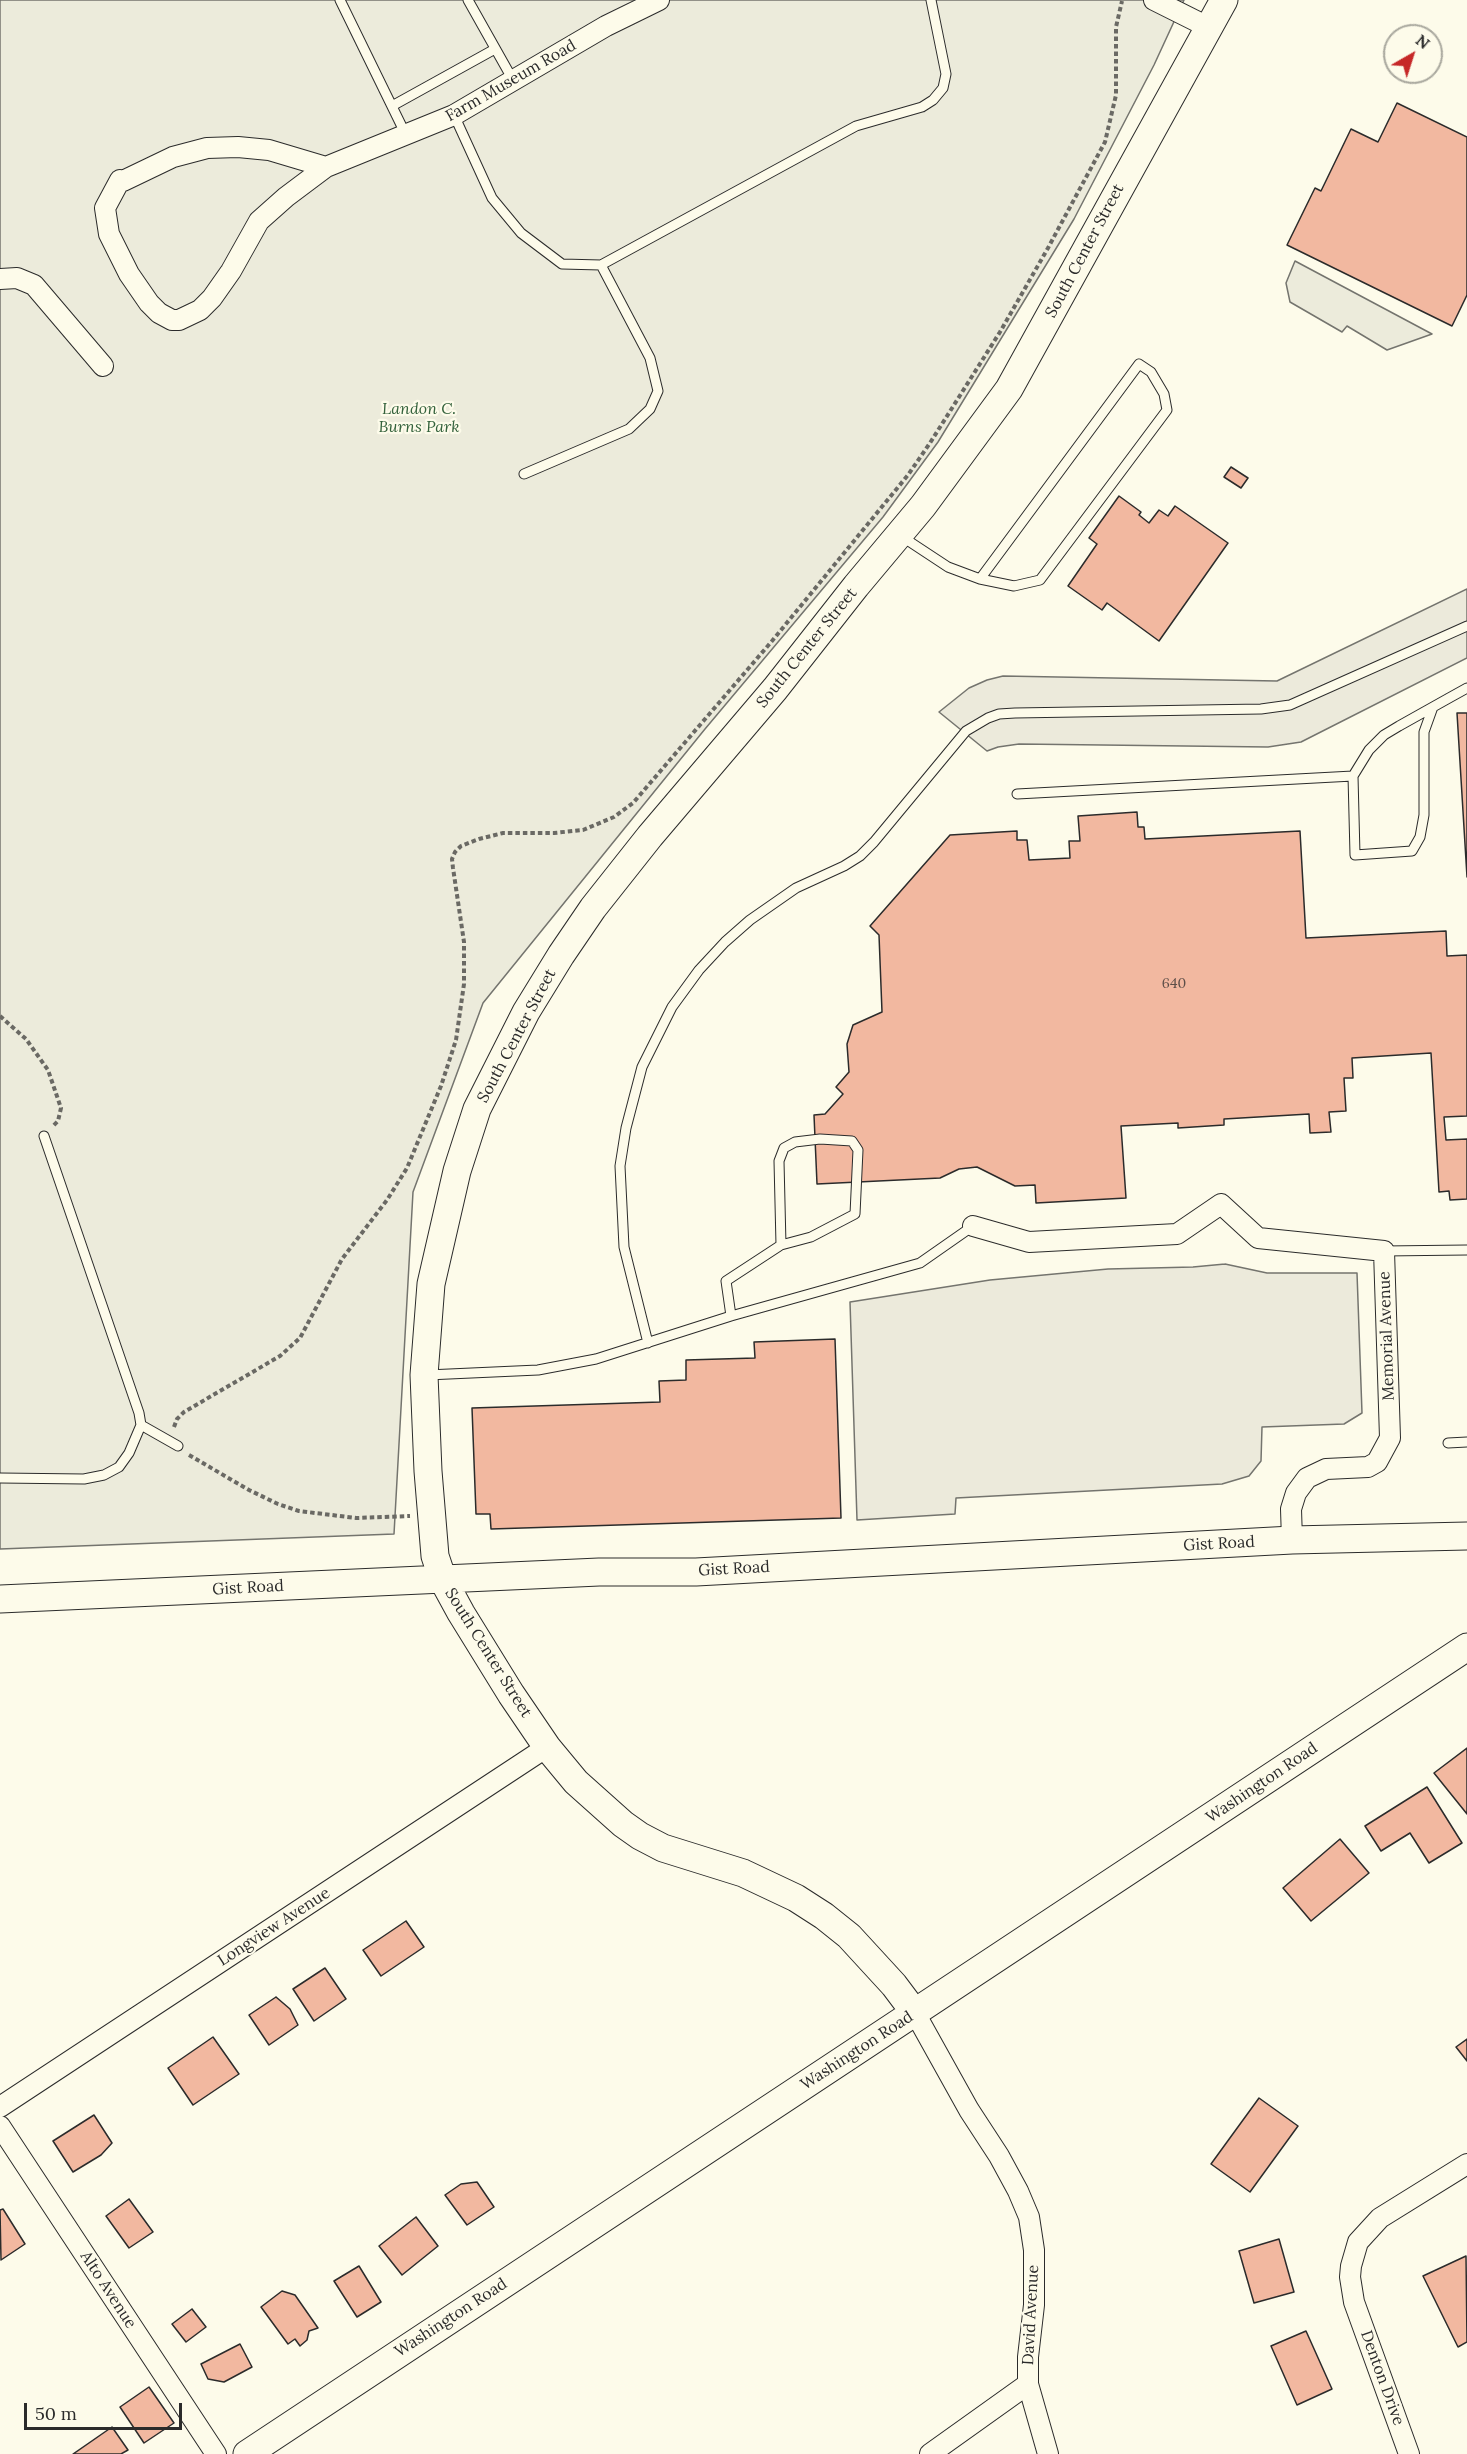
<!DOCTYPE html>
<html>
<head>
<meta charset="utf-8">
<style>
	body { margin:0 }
	#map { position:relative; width:1467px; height:2454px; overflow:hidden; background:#fdfbea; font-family:Lora,serif }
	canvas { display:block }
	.north { position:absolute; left:1383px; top:24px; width:60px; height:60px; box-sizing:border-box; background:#fdfbea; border:2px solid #a9a89e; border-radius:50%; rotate:39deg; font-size:16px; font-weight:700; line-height:24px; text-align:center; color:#2b2b2b }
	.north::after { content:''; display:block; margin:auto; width:21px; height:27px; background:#c62828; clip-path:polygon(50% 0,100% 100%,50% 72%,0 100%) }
	.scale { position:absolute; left:24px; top:2403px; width:158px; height:27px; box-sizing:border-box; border:3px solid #2b2b2b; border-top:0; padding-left:8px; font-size:18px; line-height:21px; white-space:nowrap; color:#2b2b2b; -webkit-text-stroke:4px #fdfbea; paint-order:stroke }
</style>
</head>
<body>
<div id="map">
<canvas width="1467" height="2454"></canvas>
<div class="north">N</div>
<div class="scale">50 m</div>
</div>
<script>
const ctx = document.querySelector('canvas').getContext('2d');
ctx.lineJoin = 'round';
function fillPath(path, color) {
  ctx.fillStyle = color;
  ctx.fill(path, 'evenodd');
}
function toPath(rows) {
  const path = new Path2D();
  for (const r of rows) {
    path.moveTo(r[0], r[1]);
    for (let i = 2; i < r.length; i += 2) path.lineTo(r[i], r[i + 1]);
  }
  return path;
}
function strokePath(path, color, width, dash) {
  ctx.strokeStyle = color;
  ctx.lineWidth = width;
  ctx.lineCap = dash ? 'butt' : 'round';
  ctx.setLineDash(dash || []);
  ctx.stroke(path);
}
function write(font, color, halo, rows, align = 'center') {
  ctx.font = font + ' Lora,serif';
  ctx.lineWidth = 4.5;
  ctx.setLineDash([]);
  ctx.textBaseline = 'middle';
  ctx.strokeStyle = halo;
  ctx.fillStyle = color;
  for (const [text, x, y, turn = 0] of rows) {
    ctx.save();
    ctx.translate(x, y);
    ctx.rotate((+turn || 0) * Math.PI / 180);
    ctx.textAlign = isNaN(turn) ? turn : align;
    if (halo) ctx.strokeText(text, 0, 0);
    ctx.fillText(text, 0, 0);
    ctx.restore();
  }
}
const green = toPath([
	[0,0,1184,0,1154,65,1074,219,938,442,883,517,705,729,483,1003,413,1192,394,1534,0,1549,0,0],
	[1295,261,1432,334,1387,350,1347,326,1342,332,1290,302,1286,283,1295,261]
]);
const parking = toPath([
	[1467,589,1467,658,1301,742,1268,747,1019,744,998,747,987,751,939,712,969,688,987,680,1003,676,1277,681,1467,589],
	[1225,1264,1267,1273,1357,1273,1362,1413,1344,1424,1262,1427,1261,1461,1249,1476,1222,1484,956,1498,955,1514,857,1520,850,1302,990,1280,1108,1269,1193,1267,1225,1264]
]);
const building = toPath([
	[1397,103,1467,137,1467,295,1452,326,1287,245,1315,188,1321,191,1351,129,1378,142,1397,103],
	[1231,467,1248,478,1241,488,1224,477,1231,467],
	[1119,496,1141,512,1139,515,1149,523,1159,510,1168,516,1175,506,1228,543,1159,641,1107,603,1102,610,1068,586,1097,544,1089,538,1119,496],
	[1457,713,1467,713,1467,877,1457,713],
	[1137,812,1138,827,1144,827,1145,839,1300,831,1306,938,1446,931,1447,956,1467,955,1467,1116,1444,1117,1446,1140,1467,1139,1467,1199,1450,1200,1449,1191,1439,1192,1431,1053,1352,1058,1353,1078,1344,1078,1346,1111,1329,1112,1331,1132,1310,1133,1309,1114,1224,1119,1224,1125,1178,1128,1178,1123,1121,1126,1126,1198,1036,1203,1035,1185,1015,1186,977,1167,959,1169,940,1178,817,1184,814,1115,825,1114,843,1094,836,1087,849,1072,847,1044,853,1025,882,1012,879,935,870,926,950,835,1017,831,1017,840,1027,840,1029,860,1070,858,1069,841,1080,841,1078,816,1137,812],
	[835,1339,841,1518,491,1529,490,1514,476,1514,472,1408,660,1402,659,1381,686,1380,686,1360,755,1358,754,1342,835,1339],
	[1467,1748,1467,1814,1434,1773,1467,1748],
	[1427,1787,1462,1843,1429,1863,1410,1833,1381,1851,1365,1826,1427,1787],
	[1340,1839,1369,1873,1311,1921,1283,1888,1340,1839],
	[406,1921,424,1947,381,1976,363,1950,406,1921],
	[325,1968,346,1999,314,2021,293,1989,325,1968],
	[276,1997,290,2009,298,2025,269,2045,249,2015,276,1997],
	[213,2037,239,2074,193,2105,168,2068,213,2037],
	[1467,2039,1467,2061,1456,2047,1467,2039],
	[1259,2098,1298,2126,1250,2192,1211,2164,1259,2098],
	[94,2115,112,2143,101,2155,73,2172,53,2141,94,2115],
	[477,2182,494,2207,467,2225,445,2195,461,2184,477,2182],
	[129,2199,153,2232,129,2248,106,2216,129,2199],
	[3,2209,25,2244,1,2260,0,2210,3,2209],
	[416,2217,438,2246,402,2275,379,2246,416,2217],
	[1279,2239,1294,2292,1254,2303,1239,2251,1279,2239],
	[1466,2256,1467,2342,1458,2347,1423,2276,1466,2256],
	[359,2266,381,2302,357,2317,334,2281,359,2266],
	[282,2291,295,2295,318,2328,309,2331,307,2340,300,2346,295,2339,288,2344,261,2307,282,2291],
	[192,2309,206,2327,186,2342,172,2324,192,2309],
	[1306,2331,1332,2389,1297,2405,1271,2346,1306,2331],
	[240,2344,252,2367,224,2382,208,2379,201,2364,240,2344],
	[149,2387,174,2423,144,2443,120,2407,149,2387],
	[112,2427,128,2450,121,2454,73,2454,112,2427]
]);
const path = toPath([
	[0,1016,26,1039,48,1070,61,1108,58,1121,52,1127],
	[174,1427,177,1419,184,1412,280,1356,300,1338,342,1259,387,1200,407,1168,441,1086,456,1040,464,984,464,942,453,868,452,859,455,852,461,846,479,839,503,833,554,833,583,830,614,817,633,803,772,641,908,475,930,443,1000,332,1048,248,1105,142,1116,95,1116,27,1122,1],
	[189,1455,249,1490,278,1504,299,1511,356,1518,410,1516]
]);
const lane = toPath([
	[340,0,406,135],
	[468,0,513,80],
	[392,106,495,49],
	[454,115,492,198,521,233,562,264,601,265,856,126,922,107,933,100,943,88,946,74,931,0],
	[524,474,629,429,650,409,658,391,650,358,601,265],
	[901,536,948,567,980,579,1014,586,1040,580,1167,410,1164,394,1151,372,1139,364,980,579],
	[1433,707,1424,732,1424,815,1420,837,1412,851,1355,855,1353,776,1369,750,1384,735,1399,726,1449,698,1467,688],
	[1017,794,1353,776],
	[1384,1251,1467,1250],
	[731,1316,726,1281,781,1245,811,1237,855,1214,858,1150,852,1141,820,1139,795,1142,784,1148,779,1161,781,1245],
	[648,1343,624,1247,620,1166,626,1128,642,1067,672,1007,699,970,725,942,750,920,796,888,844,866,860,856,874,842,966,731,988,718,999,714,1015,713,1261,709,1290,705,1467,626],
	[427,1375,538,1370,596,1359,731,1316,920,1263,973,1226],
	[141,1425,178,1446],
	[1448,1443,1467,1442],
	[0,1478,84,1479,104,1475,119,1467,129,1453,141,1425,139,1413,44,1136]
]);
const street = toPath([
	[1154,0,1210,28],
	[326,167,269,150,238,147,207,148,173,157,123,181,120,180,105,208,109,234,129,274,149,303,159,313,172,320,179,320,200,310,212,298,231,271,259,221,286,197,326,167,454,115,606,26,659,0],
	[0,279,17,278,34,285,103,366],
	[973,1226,1029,1242,1177,1234,1221,1204,1258,1238,1384,1251,1390,1438,1377,1462,1368,1467,1326,1469,1307,1478,1296,1493,1291,1509,1292,1540],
	[915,2013,969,2110,999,2156,1018,2191,1029,2217,1034,2250,1034,2305,1028,2357,1028,2384,1048,2454],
	[0,2107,547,1747],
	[0,2126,216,2454],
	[930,2454,1028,2384],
	[1409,2454,1354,2302,1350,2277,1351,2266,1358,2242,1380,2218,1467,2164]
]);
const secondary = toPath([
	[0,1599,599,1572,696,1572,1292,1540,1467,1536],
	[915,2013,894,1985,849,1936,824,1916,796,1898,743,1873,663,1848,640,1836,623,1824,576,1782,547,1747,511,1694,461,1613,443,1580,435,1556,428,1471,424,1375,431,1284,457,1171,477,1109,526,1012,561,955,593,908,650,836,775,689,856,586,923,506,1009,389,1224,0],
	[247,2454,1467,1647]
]);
const numberNames = [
	["640",1174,984]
];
const streetNames = [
	["Farm Museum Road",511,81,-30],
	["South Center Street",1085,251,-62],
	["South Center Street",807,648,-51],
	["South Center Street",517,1036,-62],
	["Memorial Avenue",1387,1336,-92],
	["Gist Road",1219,1544,-3],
	["Gist Road",734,1569,-3],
	["Gist Road",248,1588,-3],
	["South Center Street",488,1653,58],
	["Washington Road",1262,1783,-34],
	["Longview Avenue",274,1927,-33],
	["Washington Road",857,2051,-33],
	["Alto Avenue",108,2290,57],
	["David Avenue",1031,2315,-87],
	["Washington Road",451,2318,-33],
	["Denton Drive",1382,2378,70]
];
const parkNames = [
	["Landon C.",419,409],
	["Burns Park",419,427]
];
fillPath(green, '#ecebdb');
strokePath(green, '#74746e', 1.5);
fillPath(parking, '#eceadb');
strokePath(parking, '#74746e', 1.5);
fillPath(building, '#f2b8a0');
strokePath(building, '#2b2b2b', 1.5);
strokePath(lane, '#2b2b2b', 11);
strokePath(street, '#2b2b2b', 22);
strokePath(secondary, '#2b2b2b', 29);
strokePath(path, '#6a6964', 4, [4.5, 3]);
strokePath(lane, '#fdfbea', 9);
strokePath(street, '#fdfbea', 20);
strokePath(secondary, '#fdfbea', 27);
write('14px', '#5d4e48', null, numberNames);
write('16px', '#2b2b2b', '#fdfbea', streetNames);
write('italic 16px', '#34623c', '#fdfbea', parkNames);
</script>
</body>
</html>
